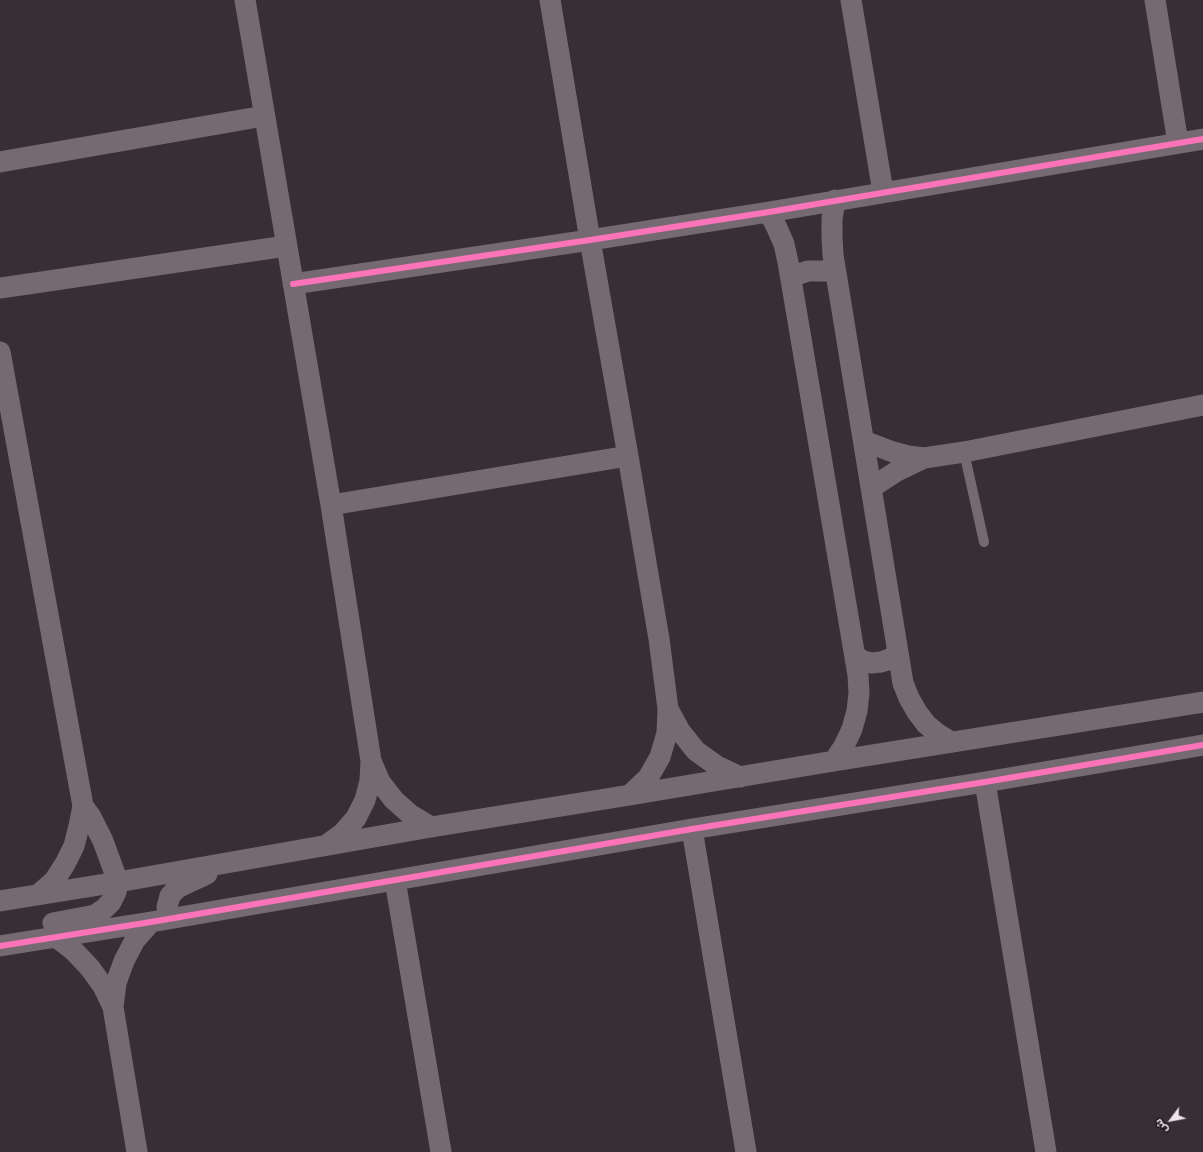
<!DOCTYPE html>
<html>
<head>
<meta charset="utf-8">
<style>
	body { margin:0 }
	#map { position:relative; width:1203px; height:1152px; overflow:hidden; background:#382f36; font-family:Commissioner,"Noto Sans Arabic",sans-serif }
	canvas { display:block }
	.north { position:absolute; left:1151px; top:1100px; width:40px; height:40px; -webkit-text-stroke:3px #1e161c; paint-order:stroke; rotate:238deg; font-size:11px; font-weight:700; line-height:16px; text-align:center; color:#f0e4ec }
	.north::after { content:''; display:block; margin:auto; width:14px; height:18px; background:#f0e4ec; clip-path:polygon(50% 0,100% 100%,50% 72%,0 100%) }
</style>
</head>
<body>
<div id="map">
<canvas width="1203" height="1152"></canvas>
<div class="north">ش</div>
</div>
<script>
const ctx = document.querySelector('canvas').getContext('2d');
ctx.lineJoin = 'round';
function toPath(rows) {
  const path = new Path2D();
  for (const r of rows) {
    path.moveTo(r[0], r[1]);
    for (let i = 2; i < r.length; i += 2) path.lineTo(r[i], r[i + 1]);
  }
  return path;
}
function strokePath(path, color, width, dash) {
  ctx.strokeStyle = color;
  ctx.lineWidth = width;
  ctx.lineCap = dash ? 'butt' : 'round';
  ctx.setLineDash(dash || []);
  ctx.stroke(path);
}
const lane = toPath([
	[964,452,984,542]
]);
const street = toPath([
	[245,0,331,505,371,761,370,781,365,800,356,818,343,833,328,844],
	[550,0,590,240,628,456,659,639,668,709,667,733,660,757,648,778,630,795],
	[851,0,883,192],
	[1155,0,1178,143],
	[0,162,264,116],
	[835,200,832,219,832,237,833,255,903,683,909,698,917,712,926,724,938,734,951,742],
	[769,212,777,228,784,244,788,262,858,675,859,693,857,711,852,729,844,746,834,761],
	[791,279,799,274,808,271,827,271,836,273],
	[293,284,590,240,769,212,1203,139],
	[0,288,286,246],
	[0,352,83,806,79,826,74,846,65,864,54,881,39,894],
	[864,441,893,452,908,456,924,458],
	[871,488,897,471,924,458,964,452,1203,405],
	[331,505,628,456],
	[855,656,863,661,872,663,881,662,890,659,898,653],
	[668,709,680,731,696,751,717,766,740,777],
	[371,761,380,782,394,800,411,815,431,827],
	[985,782,1046,1152],
	[692,829,746,1152],
	[395,880,441,1152],
	[0,901,118,882,431,827,630,795,834,761,1203,702],
	[169,918,167,907,170,896,177,888,207,874],
	[53,923,95,915,104,909,111,902,116,892,118,882,103,841,91,817,83,806],
	[56,937,74,951,90,968,103,986,113,1007,137,1152],
	[0,946,151,922,692,829,985,782,1203,745],
	[113,1007,116,983,124,961,135,940,151,922]
]);
const cycleway = toPath([
	[293,284,590,240,769,212,1203,139],
	[0,946,151,922,692,829,985,782,1203,745]
]);
strokePath(lane, '#766a72', 10);
strokePath(street, '#766a72', 21);
strokePath(cycleway, '#fb73b8', 6);
</script>
</body>
</html>
